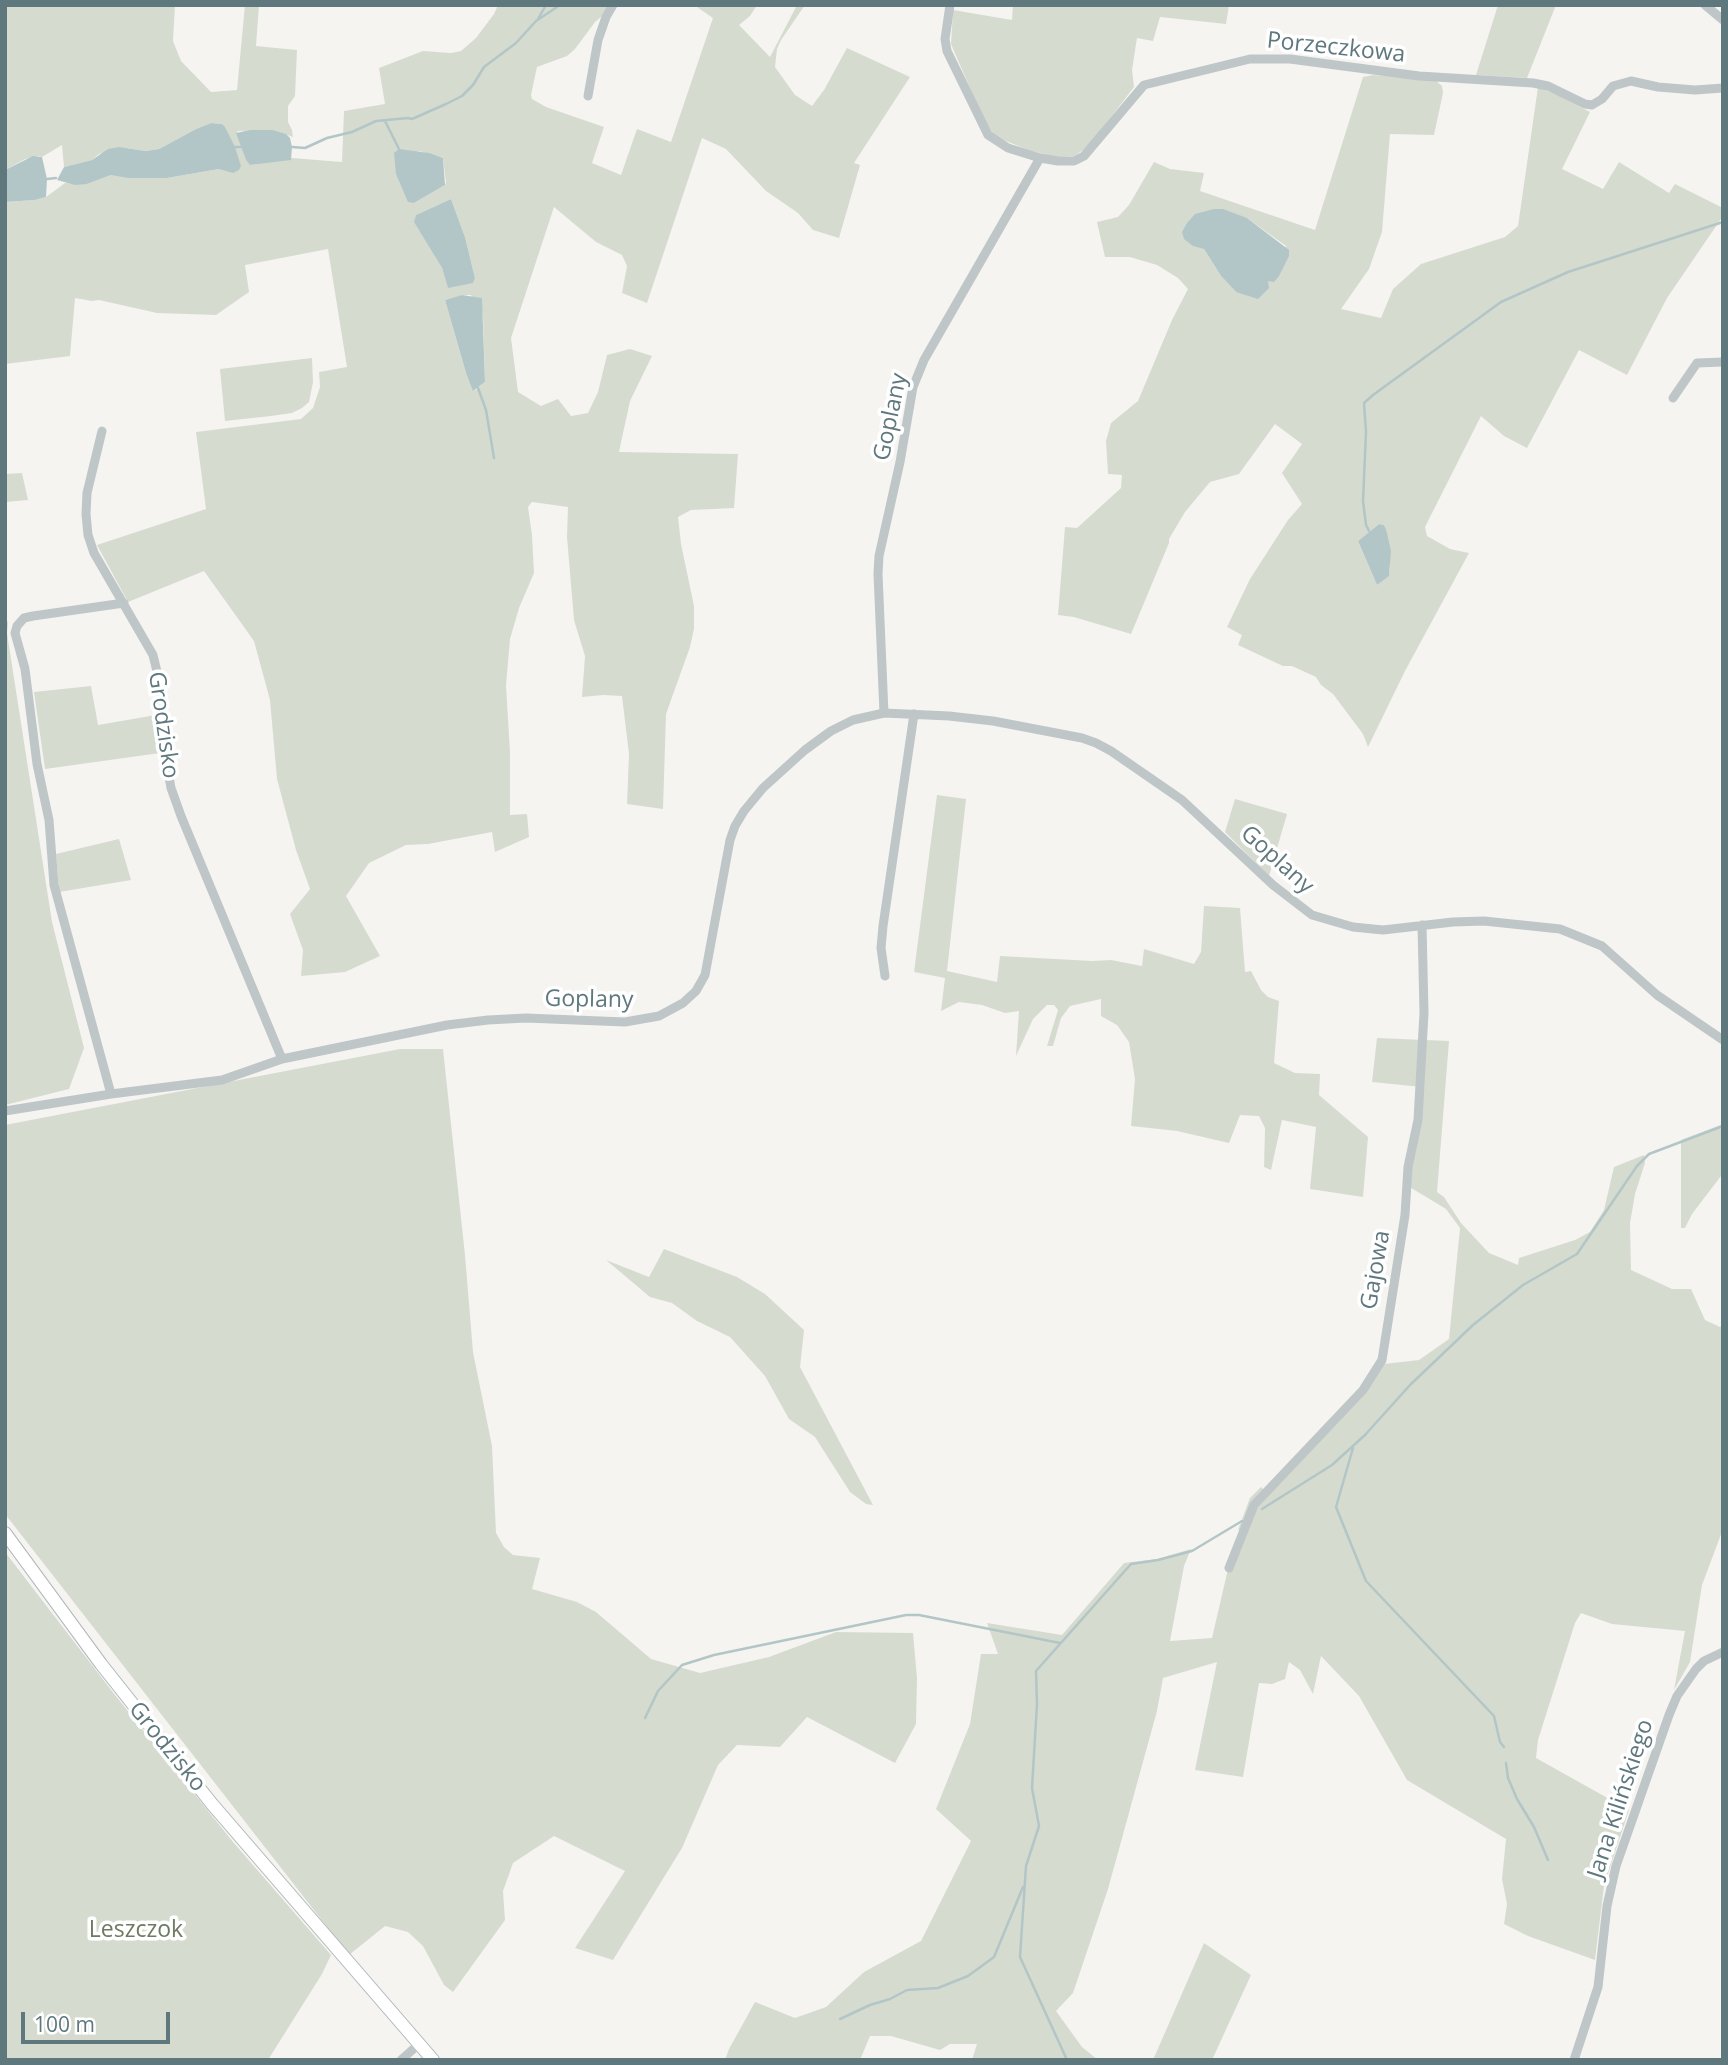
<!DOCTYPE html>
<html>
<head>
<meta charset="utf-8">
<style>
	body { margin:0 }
	#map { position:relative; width:1728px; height:2065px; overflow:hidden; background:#f5f4f1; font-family:"Open Sans",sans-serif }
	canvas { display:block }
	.frame { position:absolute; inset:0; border:7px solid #5e787e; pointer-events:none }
	.scale { position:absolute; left:21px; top:2012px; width:149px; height:32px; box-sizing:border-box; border:4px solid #5e787e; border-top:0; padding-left:9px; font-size:21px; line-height:24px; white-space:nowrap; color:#5e787e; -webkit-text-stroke:5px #fff; paint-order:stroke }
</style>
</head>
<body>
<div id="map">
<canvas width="1728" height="2065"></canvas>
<div class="frame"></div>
<div class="scale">100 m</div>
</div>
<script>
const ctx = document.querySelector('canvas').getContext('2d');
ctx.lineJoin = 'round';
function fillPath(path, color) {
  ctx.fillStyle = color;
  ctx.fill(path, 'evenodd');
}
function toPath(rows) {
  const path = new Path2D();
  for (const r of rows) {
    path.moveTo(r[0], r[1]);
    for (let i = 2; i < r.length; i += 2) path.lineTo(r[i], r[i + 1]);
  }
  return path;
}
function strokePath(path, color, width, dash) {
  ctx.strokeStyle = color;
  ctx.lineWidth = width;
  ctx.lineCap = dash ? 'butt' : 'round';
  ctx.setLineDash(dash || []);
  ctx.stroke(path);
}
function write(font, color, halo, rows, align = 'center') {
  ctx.font = font + ' "Open Sans",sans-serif';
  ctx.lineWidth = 7;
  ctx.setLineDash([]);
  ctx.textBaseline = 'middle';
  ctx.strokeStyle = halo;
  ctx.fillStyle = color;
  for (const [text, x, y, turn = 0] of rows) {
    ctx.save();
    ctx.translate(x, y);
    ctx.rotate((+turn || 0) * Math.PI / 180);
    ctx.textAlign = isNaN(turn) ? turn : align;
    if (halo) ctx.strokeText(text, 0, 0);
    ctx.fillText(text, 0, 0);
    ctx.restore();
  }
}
const green = toPath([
	[5,5,175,5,173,41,181,61,211,92,237,90,245,5,259,5,256,46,297,50,295,96,288,106,288,122,292,130,293,137,273,130,237,131,246,160,251,165,292,158,342,162,344,111,385,104,379,68,423,51,451,53,461,51,476,38,494,14,498,5,615,5,595,22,575,49,567,56,537,67,531,95,532,99,546,107,604,127,592,163,621,175,637,129,671,142,713,18,694,5,757,5,750,16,739,25,770,57,797,5,805,5,781,40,777,49,775,67,795,95,812,106,824,90,847,48,910,77,854,163,860,165,839,238,813,230,798,213,766,191,726,149,702,138,647,303,622,293,627,266,622,255,596,242,554,207,511,338,518,392,541,406,558,399,571,416,588,413,598,392,607,355,630,349,652,356,630,401,619,452,738,454,734,508,691,510,678,517,681,544,694,606,694,629,690,647,666,714,663,809,627,804,629,754,622,696,603,695,582,697,585,656,574,620,567,537,568,507,532,502,528,507,532,535,534,573,519,608,510,639,506,685,510,752,510,815,527,814,529,837,495,852,492,832,428,844,406,845,369,863,346,896,380,956,345,972,301,976,303,950,290,914,310,889,296,850,277,779,270,700,254,641,204,571,128,602,97,545,206,509,196,432,301,419,313,408,320,387,319,372,347,367,328,249,245,265,249,292,216,315,157,313,99,300,92,301,75,298,70,356,5,364,5,202,35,200,46,197,65,183,87,184,111,175,167,178,219,169,231,140,222,124,211,123,196,129,159,149,146,151,126,148,99,154,92,160,64,167,62,145,42,157,39,156,25,159,5,170],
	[419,151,443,158,446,182,445,185,414,203],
	[451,199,465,237,475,278,448,287,442,268,415,222,416,215],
	[463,295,471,295,483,315,485,382,474,391,466,373,445,300],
	[1013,5,1229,5,1226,24,1160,17,1153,41,1137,38,1132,70,1134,87,1088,147,1074,156,1055,157,1028,150,994,136,982,116,951,44,953,10,1012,20],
	[1498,5,1556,5,1527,78,1476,75],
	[1373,75,1435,80,1442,86,1443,93,1434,135,1390,134,1382,232,1369,269,1341,309,1381,318,1393,289,1421,264,1505,237,1518,226,1538,87,1560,96,1590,112,1562,169,1603,189,1619,162,1669,193,1675,184,1723,208,1723,216,1667,298,1627,375,1579,350,1527,448,1504,436,1481,416,1425,527,1427,536,1450,549,1469,553,1405,671,1368,747,1363,734,1333,694,1321,685,1316,677,1292,666,1283,666,1238,645,1242,635,1227,627,1250,579,1288,520,1302,504,1282,473,1302,444,1275,424,1239,474,1210,482,1185,512,1169,539,1169,543,1131,634,1074,617,1058,615,1065,527,1077,528,1121,488,1122,475,1108,474,1106,441,1111,423,1138,401,1172,320,1188,289,1178,278,1157,265,1130,257,1105,257,1097,222,1118,217,1129,205,1154,162,1170,169,1204,173,1200,191,1315,230,1363,77],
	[1247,218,1286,246,1267,283,1236,292,1221,276,1204,249],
	[1379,524,1384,525,1386,529,1390,567,1389,575,1377,585,1358,541],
	[312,358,313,382,309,402,302,408,292,413,271,416,225,421,220,369],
	[22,473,28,500,5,502,5,474],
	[5,616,8,623,7,633,52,922,84,1048,69,1089,5,1105],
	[91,686,98,725,156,715,160,753,45,769,34,692],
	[937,795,966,799,947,971,997,982,1000,956,1092,961,1111,960,1142,966,1144,949,1194,964,1201,952,1204,906,1240,908,1245,972,1251,971,1261,990,1268,997,1279,1001,1274,1063,1295,1073,1320,1074,1319,1095,1368,1137,1363,1197,1310,1189,1316,1127,1282,1120,1271,1170,1264,1167,1265,1128,1259,1116,1240,1115,1229,1143,1177,1131,1131,1126,1135,1079,1129,1042,1117,1025,1101,1016,1101,999,1070,1006,1061,1018,1053,1046,1047,1046,1058,1010,1054,1005,1047,1005,1033,1019,1016,1056,1019,1011,1005,1013,982,1005,959,1002,941,1011,945,978,914,972],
	[1235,799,1287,814,1269,876,1225,832],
	[119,839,131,880,59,892,56,854],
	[1377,1038,1449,1041,1437,1192,1444,1197,1461,1223,1489,1253,1518,1265,1519,1258,1575,1240,1590,1232,1604,1210,1614,1167,1644,1155,1645,1163,1635,1194,1630,1223,1631,1270,1672,1289,1691,1289,1705,1320,1720,1327,1723,1325,1723,1529,1702,1585,1690,1662,1674,1690,1685,1631,1612,1624,1581,1613,1575,1623,1538,1740,1536,1758,1629,1810,1604,1886,1595,1960,1528,1936,1504,1924,1507,1904,1502,1879,1506,1839,1407,1780,1359,1696,1321,1656,1313,1694,1300,1670,1289,1662,1285,1679,1272,1684,1259,1683,1243,1777,1195,1770,1217,1662,1163,1678,1157,1711,1108,1889,1073,1993,1056,2011,1082,2047,1098,2060,972,2060,977,2044,950,2044,940,2050,891,2036,870,2036,860,2060,725,2060,729,2049,755,2002,795,2018,826,2007,864,1972,921,1941,971,1841,936,1809,970,1724,981,1654,998,1654,987,1623,1062,1635,1124,1563,1157,1559,1191,1549,1184,1566,1170,1641,1212,1638,1228,1569,1250,1527,1238,1530,1250,1498,1261,1487,1267,1493,1384,1364,1419,1360,1449,1339,1460,1228,1446,1209,1408,1186,1422,1087,1372,1082],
	[400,1049,443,1049,465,1255,473,1352,492,1446,496,1533,504,1547,513,1555,540,1558,532,1589,577,1602,596,1612,651,1659,700,1673,769,1657,836,1632,913,1633,917,1678,916,1724,895,1763,807,1717,780,1747,737,1745,718,1765,682,1848,613,1960,575,1948,625,1871,554,1836,513,1863,503,1891,505,1920,453,1992,444,1985,423,1946,408,1932,385,1926,349,1955,5,1514,5,1125],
	[1723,1124,1723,1177,1721,1176,1692,1214,1685,1228,1681,1228,1681,1140],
	[664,1249,737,1277,765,1294,804,1330,800,1367,873,1505,866,1504,850,1492,815,1437,789,1419,765,1376,730,1337,697,1321,672,1303,650,1297,606,1260,649,1277],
	[5,1552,115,1695,233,1842,331,1955,322,1974,268,2060,5,2060],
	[1204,1943,1251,1975,1212,2060,1153,2060]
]);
const water = toPath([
	[211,123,222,124,225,127,235,147,241,166,239,170,233,173,219,169,167,178,128,178,111,175,87,184,75,185,57,180,64,167,92,160,108,149,119,147,146,151,159,149,196,129],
	[250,130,273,130,286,134,290,138,292,147,291,160,250,165,246,160,236,133],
	[399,149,429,153,443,158,445,185,414,203,408,202,396,174,394,153],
	[33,156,42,157,47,179,46,197,35,200,5,202,5,170],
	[451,199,465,237,475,278,473,283,448,288,442,268,414,222,416,215],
	[1214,209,1223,209,1247,218,1289,250,1289,256,1279,276,1274,282,1268,281,1269,288,1258,299,1236,292,1221,276,1204,249,1193,246,1184,239,1182,232,1187,223,1195,214],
	[462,295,482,298,485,382,473,391,466,373,445,300],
	[1379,524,1384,525,1386,529,1391,551,1389,576,1377,585,1358,541]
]);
const stream = toPath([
	[1721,5,1723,7],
	[538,19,546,5],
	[385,121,399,149],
	[235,147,241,147],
	[292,147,305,148,327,138,352,132,376,121,408,118,412,119,446,104,462,96,473,85,484,67,516,43,536,21,560,5],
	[47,179,56,178],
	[478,388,486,410,494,458],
	[1369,531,1366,525,1363,501,1366,432,1364,403,1373,395,1501,302,1568,272,1723,222],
	[1353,1448,1336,1507,1366,1581,1494,1716,1500,1742,1504,1747],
	[1262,1509,1332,1465,1365,1435,1410,1385,1473,1325,1523,1285,1577,1254,1637,1166,1649,1154,1723,1126],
	[645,1718,658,1691,682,1665,714,1655,906,1615,919,1615,1060,1643],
	[1506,1763,1508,1778,1517,1799,1534,1827,1548,1860],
	[840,2019,870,2005,890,1999,907,1990,938,1988,968,1976,994,1957,1023,1887],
	[1067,2060,1020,1957,1026,1866,1039,1826,1032,1788,1037,1704,1036,1671,1131,1564,1158,1560,1192,1551,1242,1521]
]);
const street = toPath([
	[950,5,945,39,947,51,988,135,1008,148,1040,158,1058,161,1074,161,1084,156,1144,85,1250,59,1290,59,1419,76,1533,83,1548,86,1585,104,1592,105,1602,99,1613,86,1631,81,1658,87,1695,90,1723,88],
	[1705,5,1723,20],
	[588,96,598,40,606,17,613,5],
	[1673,398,1697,363,1723,362],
	[102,431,87,493,86,514,88,535,94,553,153,655,159,680,165,755,171,788,181,816,282,1059],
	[884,713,878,574,879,556,900,462,913,387,924,360,1040,158],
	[885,976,881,948,883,926,914,714],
	[111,1094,54,885,49,820,37,764,25,669,15,633,17,626,24,618,33,616,124,603],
	[5,1111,111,1094,222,1080,282,1059,447,1025,488,1020,526,1018,625,1022,659,1016,683,1003,696,991,705,975,730,840,735,826,744,811,763,788,805,750,831,731,853,720,884,713,949,716,993,721,1082,738,1096,743,1111,751,1182,800,1273,885,1312,915,1353,927,1383,930,1453,922,1484,921,1560,929,1602,946,1657,995,1723,1040],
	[1229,1568,1254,1505,1363,1390,1382,1360,1405,1215,1408,1167,1418,1120,1424,1013,1422,925],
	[401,2060,419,2044],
	[1574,2060,1598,1987,1607,1906,1616,1866,1669,1715,1677,1696,1696,1669,1704,1661,1723,1652]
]);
const secondary = toPath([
	[5,1533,101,1664,212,1804,433,2060]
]);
const streetNames = [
	["Porzeczkowa",1336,48,6],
	["Goplany",891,417,-78],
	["Grodzisko",163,725,82],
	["Goplany",1277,860,42],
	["Goplany",589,1000,1],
	["Gajowa",1376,1270,-80],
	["Grodzisko",167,1747,51],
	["Jana Kilińskiego",1621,1799,-72]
];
const parkNames = [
	["Leszczok",136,1930]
];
fillPath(green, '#d6dbd0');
fillPath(water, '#b3c6c7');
strokePath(stream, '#b3c6c7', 2.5);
strokePath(secondary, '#afb8bb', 14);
strokePath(street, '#bfc6c8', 9);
strokePath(secondary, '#fff', 12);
write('23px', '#5e787e', '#fff', streetNames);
write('23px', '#6c7b61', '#fff', parkNames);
</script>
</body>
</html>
